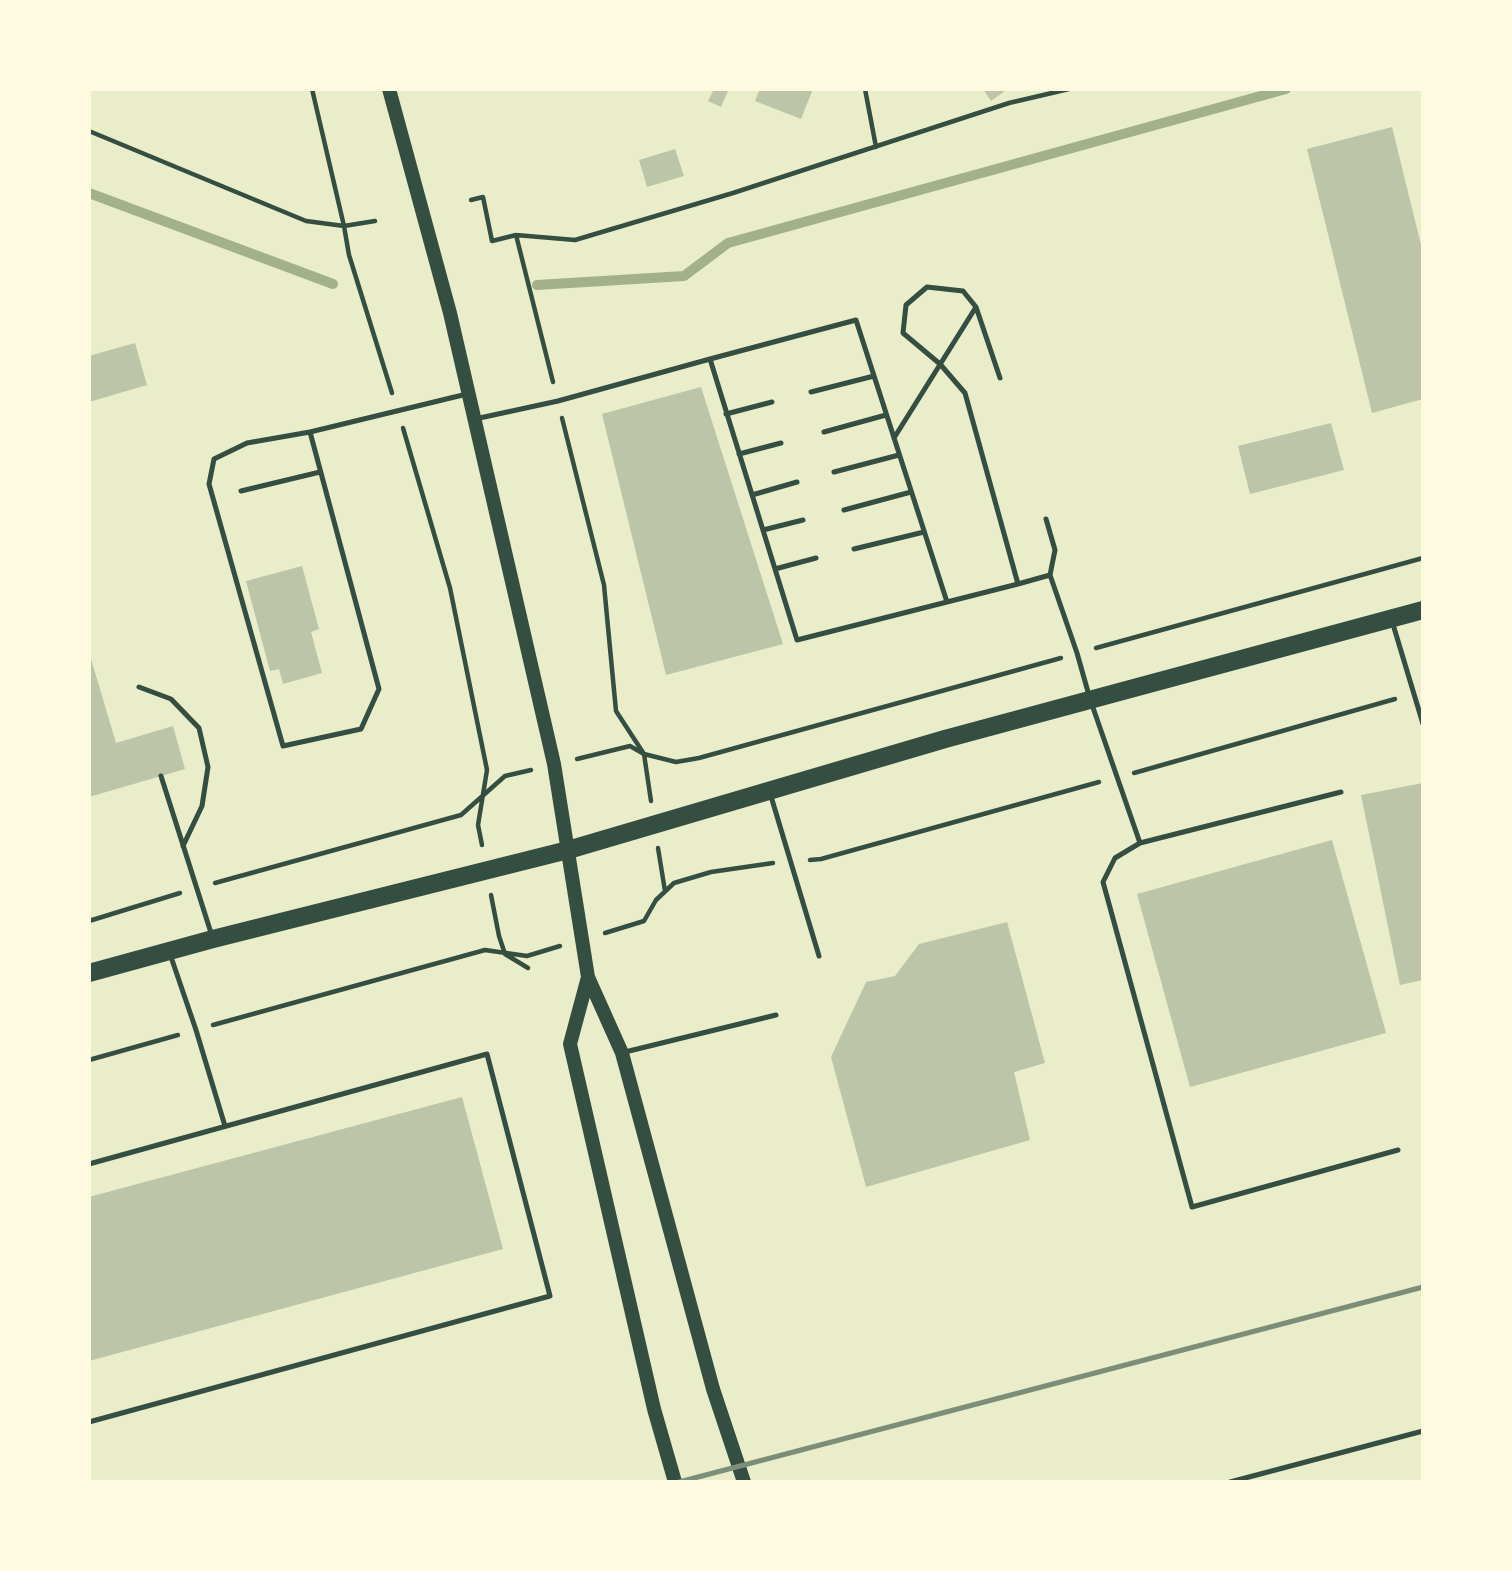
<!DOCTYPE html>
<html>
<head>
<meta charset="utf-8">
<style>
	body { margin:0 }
	#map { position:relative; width:1512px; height:1571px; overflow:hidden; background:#e9edc9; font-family:Helvetica,sans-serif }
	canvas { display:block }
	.frame { position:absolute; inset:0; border:91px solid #fefae0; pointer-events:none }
</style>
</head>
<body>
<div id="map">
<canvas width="1512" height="1571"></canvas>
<div class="frame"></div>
</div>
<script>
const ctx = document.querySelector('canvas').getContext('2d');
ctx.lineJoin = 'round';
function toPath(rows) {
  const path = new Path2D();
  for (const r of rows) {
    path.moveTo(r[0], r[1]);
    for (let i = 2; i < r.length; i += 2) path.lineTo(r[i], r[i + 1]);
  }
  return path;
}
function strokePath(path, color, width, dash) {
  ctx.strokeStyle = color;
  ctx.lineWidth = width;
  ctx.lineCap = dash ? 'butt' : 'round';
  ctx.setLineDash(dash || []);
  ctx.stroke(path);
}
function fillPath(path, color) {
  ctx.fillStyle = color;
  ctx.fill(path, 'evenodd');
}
const stream = toPath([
	[89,193,333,284],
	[537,285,684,276,728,243,1286,89]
]);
const building = toPath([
	[714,89,728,91,721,107,708,101],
	[760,89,813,89,801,119,755,101],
	[983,89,1004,89,1005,91,991,101],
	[1392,127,1423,253,1423,399,1372,413,1307,149],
	[675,149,684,176,647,187,639,160],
	[135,343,147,385,89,402,89,356],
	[701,387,783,644,666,675,602,414],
	[1331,423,1344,470,1250,494,1238,446],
	[302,566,319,629,311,632,322,673,283,684,279,669,270,671,246,581],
	[89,652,116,743,173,726,185,769,89,797],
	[1423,783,1423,980,1400,985,1361,795],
	[1332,840,1386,1033,1190,1087,1137,894],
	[1007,922,1045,1063,1014,1072,1030,1140,866,1187,831,1057,866,982,895,976,919,944],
	[462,1097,503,1249,89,1361,89,1197]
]);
const path = toPath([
	[312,89,344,226,349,255,392,393],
	[865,89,876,147],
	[89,131,306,221,344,226,375,221],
	[471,200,483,197,492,241,516,235,575,240,733,193,1009,103,1069,89],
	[516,235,553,382],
	[562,418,604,585,616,711,644,754,651,801],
	[403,428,450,588,487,770,478,825,482,845],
	[1096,648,1423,558],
	[577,759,630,746,644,754,676,762,699,758,1061,658],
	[1134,773,1395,699],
	[658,848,665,891],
	[810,860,821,859,1099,782],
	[215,883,461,815,505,776,531,770],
	[491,895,499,936,505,954,528,968],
	[89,921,180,893],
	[605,933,644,921,656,900,674,883,711,872,773,863],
	[213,1025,485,950,527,956,560,946],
	[89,1060,178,1035]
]);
const service = toPath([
	[976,307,963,291,927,287,906,305,903,333,940,364,965,393,1018,584],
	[811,392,874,376],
	[726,414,772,402],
	[475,419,558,401,710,359],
	[310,432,379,689,361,729,283,746,209,484,214,459,247,443,310,432,467,394],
	[824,432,886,415],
	[894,438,976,307,1000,378],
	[739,454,781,443],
	[834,472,899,455],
	[241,491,320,472],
	[752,495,797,482],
	[844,510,911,492],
	[1046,519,1055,550,1050,575],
	[763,530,803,520],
	[854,549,924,532],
	[775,569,816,558],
	[947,602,856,320,710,359,797,640,1018,584,1050,575,1077,653,1090,699,1140,843],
	[1392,621,1423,724],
	[139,687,171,699,199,728,208,767,202,806,183,846],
	[161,776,212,936],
	[1341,792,1140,843,1115,858,1103,882,1192,1207,1398,1150],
	[770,793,819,956],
	[170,954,196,1030,225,1126],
	[625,1052,776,1015],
	[89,1164,487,1054,550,1296,89,1422],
	[1230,1482,1423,1431]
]);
const secondary = toPath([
	[389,89,450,313,554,764,588,977,622,1053,713,1389,744,1482],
	[588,977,570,1044,654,1409,675,1482]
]);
const primary = toPath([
	[89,973,213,939,568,850,945,739,1423,610]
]);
const rail = toPath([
	[679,1482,1423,1287]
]);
strokePath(stream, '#a3b18a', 10);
fillPath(building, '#bcc5a7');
strokePath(path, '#344e41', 4.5);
strokePath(service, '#344e41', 5);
strokePath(secondary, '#344e41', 14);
strokePath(primary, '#344e41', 18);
strokePath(rail, '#7c8e77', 5);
</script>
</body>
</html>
